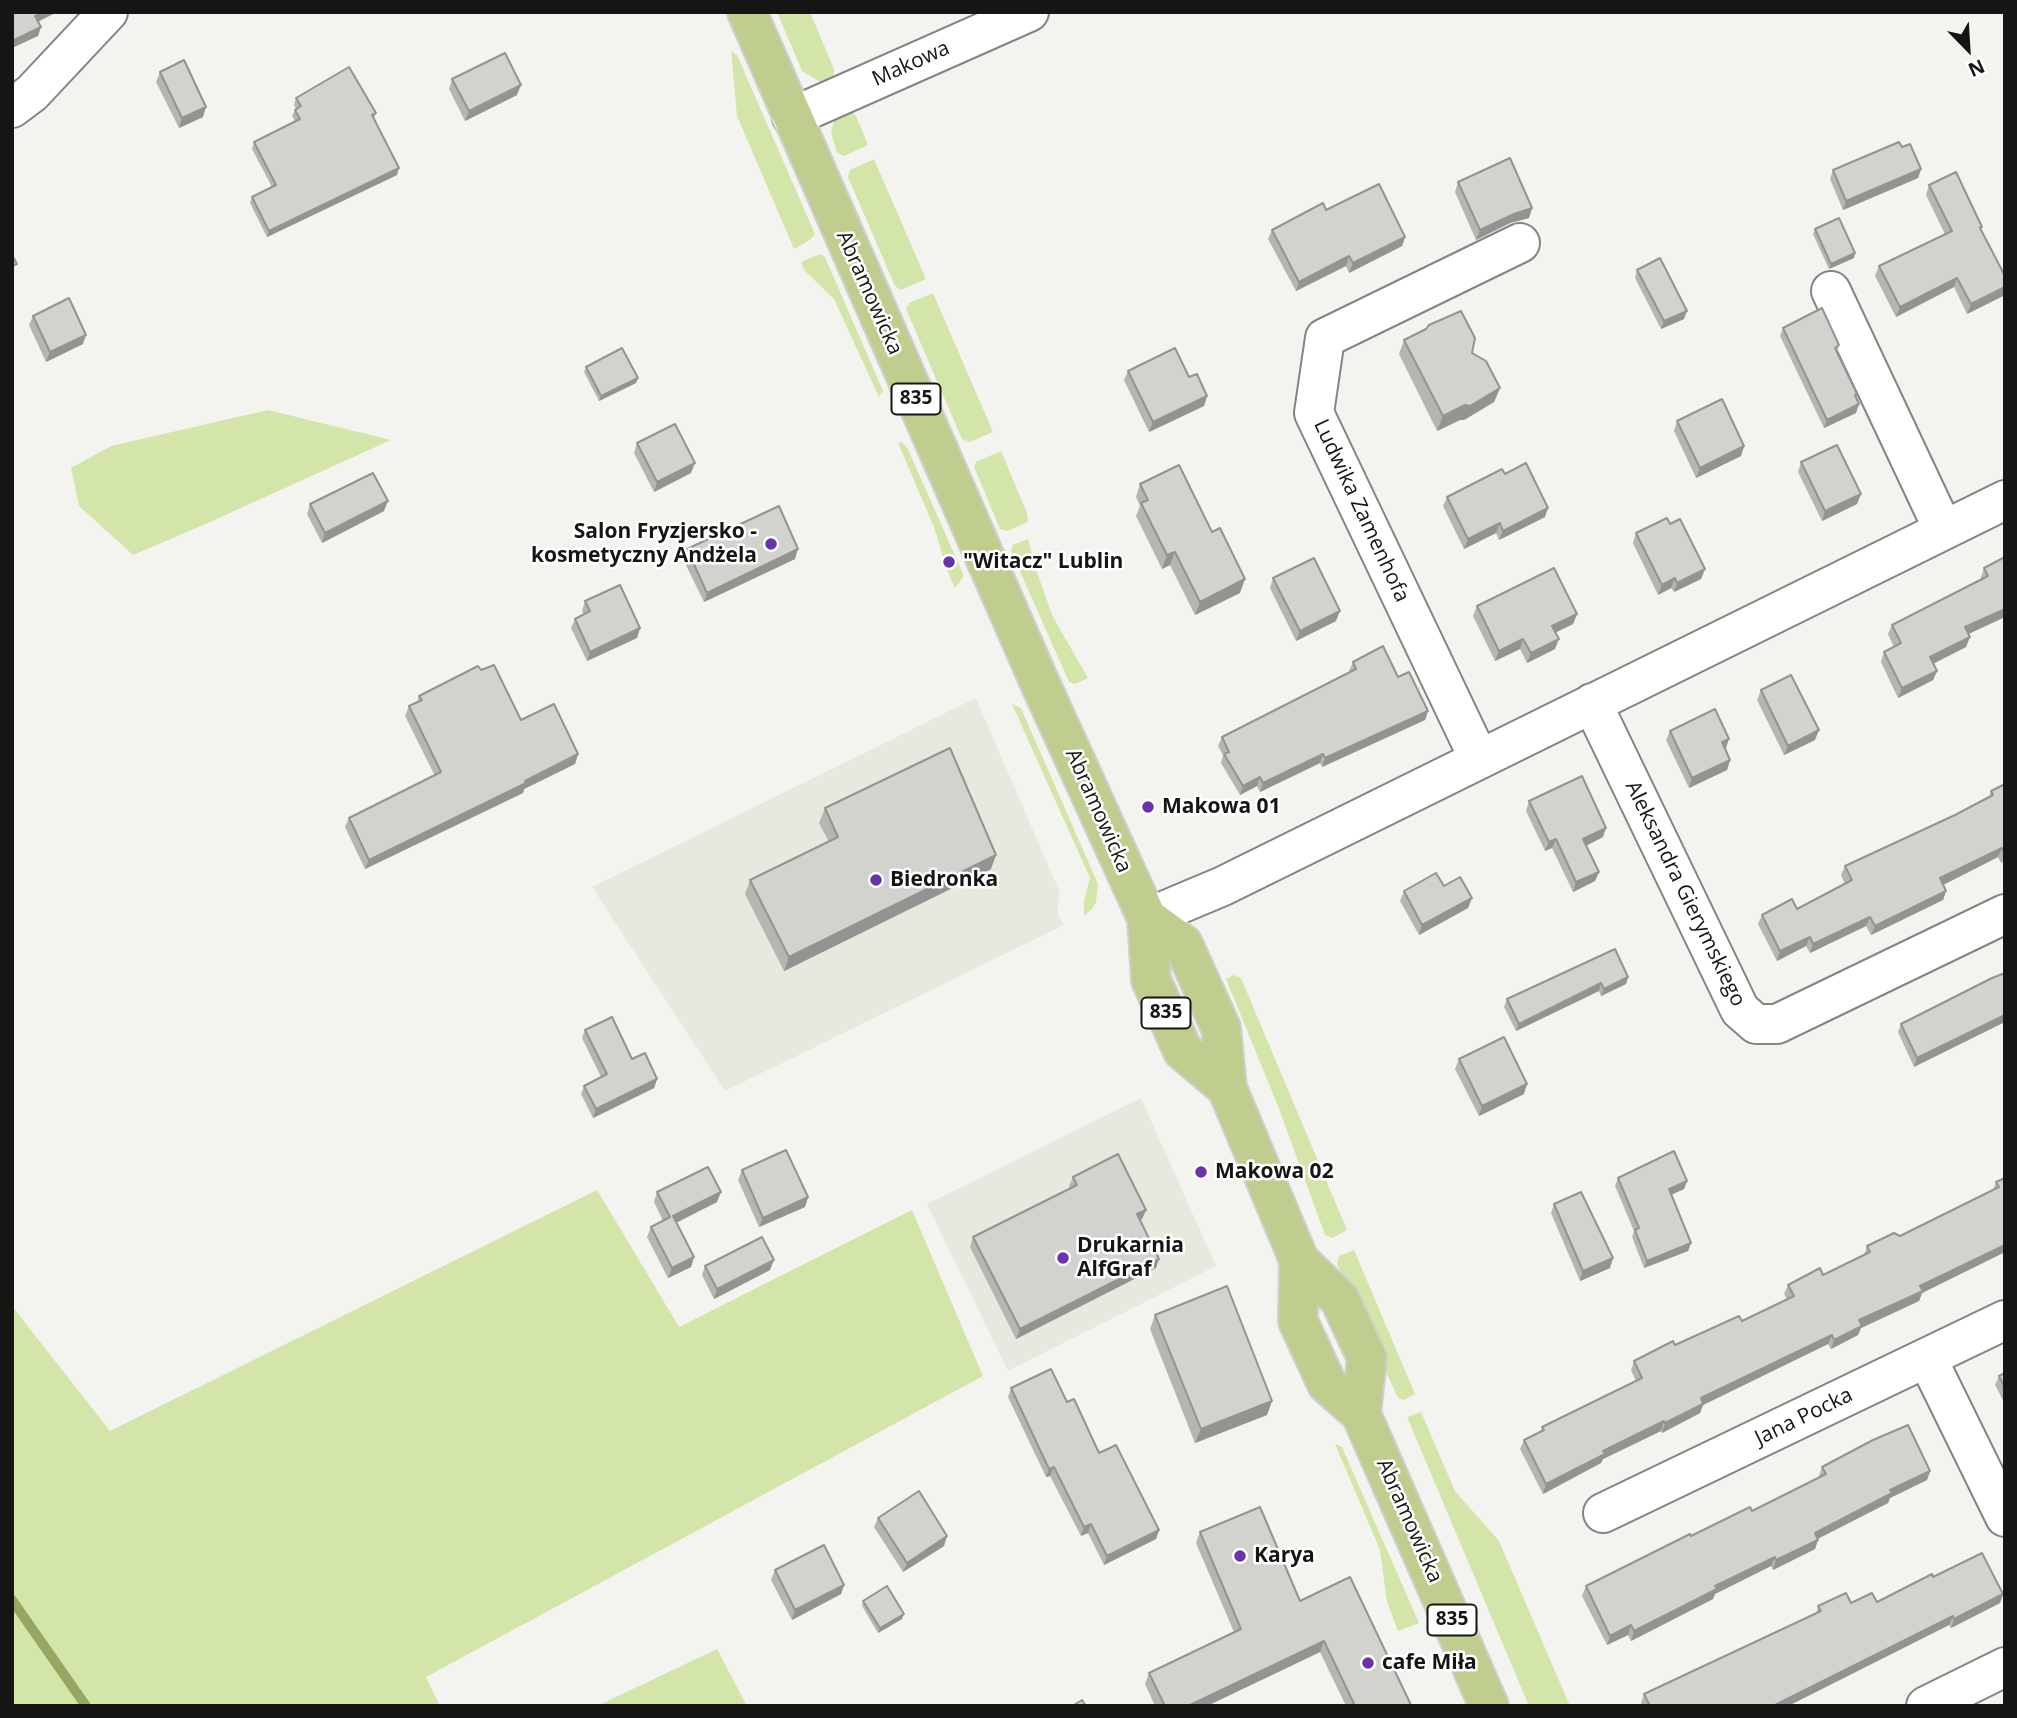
<!DOCTYPE html>
<html>
<head>
<meta charset="utf-8">
<style>
	body { margin:0 }
	#map { position:relative; width:2017px; height:1718px; overflow:hidden; background:#f3f4f0; font-family:"Open Sans",sans-serif }
	canvas { display:block }
	.frame { position:absolute; inset:0; border:14px solid #151514; pointer-events:none }
	.north { position:absolute; left:1933px; top:14px; width:70px; height:70px; -webkit-text-stroke:5px #fff; paint-order:stroke; rotate:156deg; font-size:19px; font-weight:700; line-height:28px; text-align:center; color:#151514 }
	.north::after { content:''; display:block; margin:auto; width:24px; height:32px; background:#151514; clip-path:polygon(50% 0,100% 100%,50% 72%,0 100%) }
</style>
</head>
<body>
<div id="map">
<canvas width="2017" height="1718"></canvas>
<div class="frame"></div>
<div class="north">N</div>
</div>
<script>
const ctx = document.querySelector('canvas').getContext('2d');
ctx.lineJoin = 'round';
function fillPath(path, color) {
  ctx.fillStyle = color;
  ctx.fill(path, 'evenodd');
}
function toPath(rows) {
  const path = new Path2D();
  for (const r of rows) {
    path.moveTo(r[0], r[1]);
    for (let i = 2; i < r.length; i += 2) path.lineTo(r[i], r[i + 1]);
  }
  return path;
}
function strokePath(path, color, width, dash) {
  ctx.strokeStyle = color;
  ctx.lineWidth = width;
  ctx.lineCap = dash ? 'butt' : 'round';
  ctx.setLineDash(dash || []);
  ctx.stroke(path);
}
function write(font, color, halo, rows, align = 'center') {
  ctx.font = font + ' "Open Sans",sans-serif';
  ctx.lineWidth = 5;
  ctx.setLineDash([]);
  ctx.textBaseline = 'middle';
  ctx.strokeStyle = halo;
  ctx.fillStyle = color;
  for (const [text, x, y, turn = 0] of rows) {
    ctx.save();
    ctx.translate(x, y);
    ctx.rotate((+turn || 0) * Math.PI / 180);
    ctx.textAlign = isNaN(turn) ? turn : align;
    if (halo) ctx.strokeText(text, 0, 0);
    ctx.fillText(text, 0, 0);
    ctx.restore();
  }
}
const built = toPath([
	[976,698,1060,893,1057,912,1064,925,725,1091,592,887],
	[1141,1098,1216,1266,1008,1371,927,1204]
]);
const green = toPath([
	[777,12,810,12,834,69,834,81,822,83,802,71],
	[731,51,737,55,815,234,810,240,794,249,737,116],
	[848,109,856,116,868,145,844,156,837,153,831,133,834,121],
	[874,159,926,279,901,290,895,286,848,177,850,170],
	[820,254,825,257,883,391,879,397,834,299,804,270,801,262],
	[933,293,993,432,970,442,962,439,906,309,909,303],
	[268,410,391,440,201,526,133,555,79,506,71,468,111,446],
	[901,442,907,447,964,576,955,588,947,570,934,527,898,443],
	[1001,451,1027,513,1028,522,1007,531,1000,529,974,467,976,462],
	[1028,539,1036,570,1053,617,1088,678,1075,684,1069,682,1011,551,1013,545],
	[1012,704,1021,708,1098,884,1096,902,1093,908,1084,916,1084,901,1090,878],
	[1233,975,1241,978,1347,1230,1332,1238,1325,1235,1278,1106,1226,979],
	[597,1190,679,1327,912,1210,983,1376,426,1677,440,1706,12,1706,12,1306,110,1431],
	[1354,1250,1415,1394,1404,1400,1398,1398,1337,1264,1339,1256],
	[1421,1412,1455,1491,1499,1541,1570,1706,1529,1706,1407,1417],
	[1335,1444,1342,1447,1419,1623,1398,1631,1387,1602,1380,1550],
	[717,1649,747,1706,597,1706]
]);
const stream = toPath([
	[12,1600,86,1706]
]);
const minor = toPath([
	[12,108,32,93,108,12],
	[792,117,1029,12],
	[1831,291,1943,529],
	[1592,703,1740,1010,1756,1024,1777,1024,2005,914],
	[1479,759,1314,413,1325,338,1520,243],
	[1147,918,1223,886,2005,500],
	[1927,1358,2005,1517],
	[1603,1513,2005,1320],
	[1926,1706,2005,1667]
]);
const major = toPath([
	[747,12,1039,681,1147,918,1151,980,1183,1051,1227,1088],
	[1147,918,1183,944,1221,1028,1227,1088,1299,1260,1298,1321,1327,1384,1361,1414,1489,1706],
	[1299,1260,1340,1300,1367,1358,1361,1414]
]);
const wall = toPath([
	[160,72,203,117,179,128,156,82],
	[452,79,517,95,465,121,449,89],
	[296,98,376,113,374,118,397,175,267,237,250,203,252,197,272,187,252,149,254,142,295,121,292,116,295,110,296,109,294,105],
	[1902,147,1921,169,1918,178,1843,210,1830,179,1833,170],
	[1458,182,1532,208,1529,218,1510,223,1476,240,1455,192],
	[1929,185,1981,230,2005,276,2005,295,1967,314,1954,287,1896,317,1875,276,1879,266,1945,234,1926,195],
	[1326,210,1405,237,1402,246,1349,273,1346,266,1296,291,1268,239,1272,230],
	[1815,229,1854,258,1829,269,1813,234],
	[1637,270,1684,319,1661,329,1635,278],
	[33,316,83,344,46,362,29,325],
	[1783,328,1839,345,1837,352,1857,394,1856,397,1856,413,1824,428,1780,336],
	[1404,340,1472,353,1500,388,1494,402,1464,420,1460,420,1437,431,1399,354],
	[586,367,636,383,599,401,584,372],
	[1128,371,1189,377,1207,396,1204,406,1149,432,1124,380],
	[1677,421,1744,446,1741,456,1696,478,1674,431],
	[637,443,691,473,654,492,634,453],
	[1801,462,1857,504,1822,521,1798,472],
	[1505,474,1545,517,1499,540,1496,533,1464,549,1443,506,1447,497],
	[1140,484,1240,593,1195,615,1170,565,1162,569,1136,516,1140,506,1136,497],
	[310,504,384,511,322,543,307,514],
	[1670,524,1705,569,1701,579,1674,592,1671,588,1658,595,1633,543,1636,533],
	[687,549,795,559,704,602,683,559],
	[2005,557,2005,617,1968,634,1966,647,1933,663,1937,671,1933,680,1898,698,1881,662,1884,652,1894,647,1888,634,1892,625,1981,579,1981,577,1984,568],
	[1273,578,1336,621,1296,641,1270,588],
	[585,601,640,628,637,638,587,661,571,628,575,619,584,614,582,611],
	[1477,606,1577,614,1573,624,1555,633,1555,649,1527,663,1520,649,1495,661,1473,616],
	[1353,662,1398,677,1428,711,1425,720,1322,767,1320,763,1260,792,1257,786,1240,795,1221,763,1223,755,1218,746,1222,737,1350,672,1349,671],
	[481,670,521,720,578,754,575,764,524,789,523,793,365,869,345,827,349,818,435,776,405,716,409,706,417,702,419,696],
	[1761,690,1815,740,1784,755,1757,700],
	[1670,731,1726,748,1730,760,1727,770,1689,788,1666,740],
	[2005,784,2005,861,2001,863,1998,857,1943,885,1946,891,1943,900,1871,935,1866,926,1810,953,1806,946,1777,961,1758,924,1762,915,1797,909,1845,884,1841,875,1845,866,1955,815,1989,797,1991,791],
	[1529,801,1603,837,1586,846,1599,872,1595,881,1573,892,1552,848,1545,851,1526,811],
	[825,808,991,869,784,971,745,894,750,880,829,842,819,823],
	[1444,886,1472,898,1468,908,1419,935,1400,901,1404,891],
	[2005,973,1914,1067,1898,1032,1901,1024],
	[1628,977,1626,984,1601,996,1599,991,1516,1031,1504,1007,1507,999],
	[585,1030,657,1079,654,1088,593,1118,581,1094,584,1086,601,1077,582,1038],
	[1459,1059,1524,1094,1479,1116,1455,1069],
	[742,1170,808,1197,805,1207,759,1227,738,1180],
	[1073,1177,1146,1210,1142,1219,1140,1220,1156,1268,1016,1339,970,1247,973,1237,1070,1189,1069,1186],
	[1618,1178,1687,1181,1684,1189,1671,1195,1691,1243,1688,1251,1644,1268,1632,1237,1634,1231,1615,1186],
	[2005,1178,2005,1252,1922,1293,1919,1301,1861,1328,1858,1335,1831,1349,1828,1344,1703,1405,1700,1413,1662,1433,1661,1431,1603,1459,1601,1463,1543,1494,1520,1449,1524,1440,1541,1431,1542,1427,1636,1381,1631,1370,1634,1361,1742,1321,1787,1299,1784,1294,1788,1285,1823,1275,1864,1255,1867,1246,1900,1236,1993,1190,1996,1182],
	[657,1192,717,1202,677,1222,694,1257,691,1267,668,1278,647,1237,651,1227,663,1221,654,1202],
	[1554,1204,1610,1268,1580,1281,1551,1213],
	[705,1266,770,1270,714,1299,702,1275],
	[1155,1315,1272,1401,1267,1415,1195,1443,1150,1329],
	[2005,1373,2005,1404,1995,1385,1999,1376],
	[1011,1388,1067,1402,1099,1453,1159,1530,1156,1539,1104,1565,1088,1533,1081,1536,1050,1476,1046,1477,1008,1397],
	[1822,1467,1930,1471,1927,1480,1890,1498,1888,1503,1818,1539,1815,1549,1773,1570,1771,1566,1715,1594,1713,1599,1631,1641,1628,1635,1607,1645,1582,1596,1586,1586,1691,1536,1752,1511,1820,1478,1819,1476],
	[878,1518,944,1546,903,1572,874,1527],
	[1200,1532,1300,1601,1411,1706,1346,1706,1320,1652,1207,1706,1155,1706,1145,1684,1149,1673,1234,1632,1196,1543],
	[775,1570,844,1585,841,1594,792,1620,771,1580],
	[1933,1577,2003,1594,2000,1603,1951,1628,1949,1625,1788,1706,1642,1706,1641,1703,1644,1694,1816,1614,1818,1606,1877,1602],
	[863,1601,902,1619,878,1633,862,1606]
]);
const shadedWall = toPath([
	[42,12,57,12,32,25,35,16],
	[41,27,38,36,12,48,12,41],
	[521,85,517,95,465,121,469,111],
	[206,107,203,117,179,128,182,118],
	[399,168,397,175,267,237,269,231],
	[1921,169,1918,178,1843,210,1846,201],
	[1532,208,1529,218,1510,223,1476,240,1480,230,1514,214],
	[1405,237,1402,246,1349,273,1353,263],
	[1855,253,1854,258,1829,269,1831,264],
	[1349,256,1346,266,1296,291,1299,282],
	[1957,278,1954,287,1896,317,1900,307],
	[2005,287,2005,295,1967,314,1971,304],
	[1687,311,1684,319,1661,329,1664,321],
	[86,335,83,344,46,362,50,352],
	[638,378,636,383,599,401,601,396],
	[1500,388,1494,402,1464,420,1460,420,1437,431,1443,416],
	[1207,396,1204,406,1149,432,1153,422],
	[1859,404,1856,413,1824,428,1827,420],
	[1744,446,1741,456,1696,478,1700,468],
	[695,463,691,473,654,492,657,482],
	[1861,494,1857,504,1822,521,1825,511],
	[388,501,384,511,322,543,325,533],
	[1548,508,1545,517,1499,540,1503,531],
	[1500,523,1496,533,1464,549,1468,539],
	[798,549,795,559,704,602,707,593],
	[1175,552,1170,565,1162,569,1167,555],
	[1705,569,1701,579,1674,592,1677,583],
	[1675,578,1671,588,1658,595,1662,585],
	[1245,579,1240,593,1195,615,1200,602],
	[2005,609,2005,617,1962,637,1965,627],
	[1340,611,1336,621,1296,641,1300,631],
	[1577,614,1573,624,1548,636,1552,626],
	[640,628,637,638,587,661,590,652],
	[1970,637,1966,647,1927,667,1930,657],
	[1523,639,1520,649,1495,661,1499,651],
	[1559,639,1555,649,1527,663,1531,653],
	[1937,671,1933,680,1898,698,1902,688],
	[1428,711,1425,720,1322,767,1325,758],
	[1819,730,1815,740,1784,755,1788,746],
	[1729,739,1726,748,1719,752,1722,742],
	[578,754,575,764,524,789,523,793,365,869,369,860],
	[1323,754,1320,763,1260,792,1263,783],
	[1730,760,1727,770,1689,788,1692,778],
	[1260,777,1257,786,1240,795,1243,786],
	[1606,828,1603,837,1579,849,1583,839],
	[1556,839,1552,848,1545,851,1549,842],
	[2002,848,1998,857,1937,888,1940,878],
	[996,855,991,869,784,971,789,957],
	[1599,872,1595,881,1573,892,1576,882],
	[1946,891,1943,900,1871,935,1875,926],
	[1472,898,1468,908,1419,935,1422,925],
	[1870,917,1866,926,1810,953,1813,944],
	[1810,937,1806,946,1777,961,1780,951],
	[1628,977,1626,984,1601,996,1604,989],
	[1601,983,1599,991,1516,1031,1519,1024],
	[2005,1015,2005,1022,1914,1067,1917,1058],
	[657,1079,654,1088,593,1118,596,1109],
	[1527,1084,1524,1094,1479,1116,1482,1106],
	[1687,1181,1684,1189,1666,1197,1669,1189],
	[721,1192,717,1202,670,1226,673,1216],
	[808,1197,805,1207,759,1227,763,1218],
	[1146,1210,1142,1219,1134,1224,1137,1214],
	[1691,1243,1688,1251,1644,1268,1647,1261],
	[2005,1245,2005,1252,1922,1293,1919,1301,1861,1328,1858,1335,1831,1349,1834,1340,1859,1320,1920,1286],
	[694,1257,691,1267,668,1278,672,1268],
	[1613,1258,1610,1268,1580,1281,1583,1271],
	[1159,1259,1156,1268,1016,1339,1020,1329],
	[774,1260,770,1270,714,1299,717,1289],
	[1832,1335,1828,1344,1703,1405,1700,1413,1662,1433,1665,1423,1701,1398],
	[1272,1401,1267,1415,1195,1443,1201,1429],
	[1664,1421,1661,1431,1603,1459,1601,1463,1543,1494,1546,1484,1603,1451],
	[1054,1467,1050,1476,1046,1477,1049,1469],
	[1930,1471,1927,1480,1890,1498,1888,1503,1811,1542,1815,1533,1890,1490],
	[1091,1524,1088,1533,1081,1536,1084,1527],
	[1159,1530,1156,1539,1104,1565,1107,1556],
	[947,1536,944,1546,903,1572,907,1563],
	[1818,1540,1815,1549,1773,1570,1776,1560],
	[1775,1557,1771,1566,1715,1594,1713,1599,1631,1641,1634,1631,1715,1586],
	[844,1585,841,1594,792,1620,795,1610],
	[2003,1594,2000,1603,1951,1628,1954,1619],
	[904,1614,902,1619,878,1633,880,1628],
	[1953,1616,1949,1625,1788,1706,1773,1706],
	[1631,1625,1628,1635,1607,1645,1610,1636],
	[1324,1641,1320,1652,1207,1706,1188,1706]
]);
const building = toPath([
	[12,12,42,12,35,16,41,27,12,41,12,12],
	[505,53,521,85,469,111,452,79,505,53],
	[184,60,206,107,182,118,160,72,184,60],
	[349,67,376,113,372,115,399,168,269,231,252,197,276,185,254,142,300,119,295,110,301,106,296,98,349,67],
	[1899,142,1902,147,1910,144,1921,169,1846,201,1833,170,1899,142],
	[1510,158,1532,208,1514,214,1480,230,1458,182,1510,158],
	[1956,172,1982,227,1980,228,2005,276,2005,287,1971,304,1957,278,1900,307,1879,266,1952,231,1929,185,1956,172],
	[1379,184,1405,237,1353,263,1349,256,1299,282,1272,230,1323,203,1326,210,1379,184],
	[1839,218,1855,253,1831,264,1815,229,1839,218],
	[12,255,17,264,12,266,12,255],
	[1660,258,1687,311,1664,321,1637,270,1660,258],
	[69,298,86,335,50,352,33,316,69,298],
	[1822,308,1839,345,1835,348,1857,394,1855,395,1859,404,1827,420,1783,328,1822,308],
	[1461,311,1475,338,1472,353,1486,361,1500,388,1470,406,1465,405,1443,416,1404,340,1426,329,1429,325,1461,311],
	[622,348,638,378,601,396,586,367,622,348],
	[1175,348,1189,377,1197,374,1207,396,1153,422,1128,371,1175,348],
	[1722,399,1744,446,1700,468,1677,421,1722,399],
	[675,424,695,463,657,482,637,443,675,424],
	[1837,445,1861,494,1825,511,1801,462,1837,445],
	[1526,463,1548,508,1503,531,1500,523,1468,539,1447,497,1502,469,1505,474,1526,463],
	[1179,465,1212,532,1220,528,1245,579,1200,602,1175,552,1167,555,1141,503,1148,500,1140,484,1179,465],
	[373,473,388,501,325,533,310,504,373,473],
	[779,506,798,549,707,593,687,549,779,506],
	[1667,518,1670,524,1680,519,1705,569,1677,583,1675,578,1662,585,1636,533,1667,518],
	[2005,557,2005,609,1965,627,1970,637,1930,657,1937,671,1902,688,1884,652,1901,643,1892,625,1988,576,1984,568,2005,557],
	[1314,558,1340,611,1300,631,1273,578,1314,558],
	[1554,568,1577,614,1552,626,1559,639,1531,653,1523,639,1499,651,1477,606,1554,568],
	[620,585,640,628,590,652,575,619,590,611,585,601,620,585],
	[1383,646,1398,677,1409,672,1428,711,1325,758,1323,754,1263,783,1260,777,1243,786,1224,754,1229,752,1222,737,1356,669,1353,662,1383,646],
	[494,665,521,720,554,704,578,754,525,781,526,783,369,860,349,818,441,772,409,706,422,700,419,696,478,666,481,670,494,665],
	[1791,675,1819,730,1788,746,1761,690,1791,675],
	[1715,709,1729,739,1722,742,1730,760,1692,778,1670,731,1715,709],
	[950,748,996,855,789,957,750,880,838,837,825,808,950,748],
	[1582,776,1606,828,1583,839,1599,872,1576,882,1556,839,1549,842,1529,801,1582,776],
	[2005,784,2005,854,2002,848,1940,878,1946,891,1875,926,1870,917,1813,944,1810,937,1780,951,1762,915,1792,899,1797,909,1852,880,1845,866,1955,815,1993,795,1991,791,2005,784],
	[1436,873,1444,886,1460,877,1472,898,1422,925,1404,891,1436,873],
	[1615,949,1628,977,1604,989,1601,983,1519,1024,1507,999,1615,949],
	[2005,973,2005,1015,1917,1058,1901,1024,1992,978,2005,973],
	[612,1017,632,1059,645,1053,657,1079,596,1109,584,1086,607,1074,585,1030,612,1017],
	[1504,1037,1527,1084,1482,1106,1459,1059,1504,1037],
	[786,1150,808,1197,763,1218,742,1170,786,1150],
	[1674,1151,1687,1181,1669,1189,1691,1243,1647,1261,1635,1230,1639,1228,1618,1178,1674,1151],
	[1118,1154,1146,1210,1137,1214,1159,1259,1020,1329,973,1237,1077,1185,1073,1177,1118,1154],
	[708,1167,721,1192,673,1216,694,1257,672,1268,651,1227,670,1217,657,1192,708,1167],
	[2005,1178,2005,1245,1920,1286,1923,1291,1859,1320,1862,1326,1834,1340,1832,1335,1701,1398,1703,1404,1665,1423,1664,1421,1603,1451,1605,1454,1546,1484,1524,1440,1544,1430,1542,1427,1642,1378,1634,1361,1673,1341,1675,1345,1739,1316,1742,1321,1794,1296,1788,1285,1820,1268,1823,1275,1870,1252,1867,1246,1894,1233,1900,1236,1999,1187,1996,1182,2005,1178],
	[1581,1192,1613,1258,1583,1271,1554,1204,1581,1192],
	[762,1237,774,1260,717,1289,705,1266,762,1237],
	[1227,1286,1272,1401,1201,1429,1155,1315,1227,1286],
	[1051,1369,1067,1402,1074,1399,1099,1453,1116,1445,1159,1530,1107,1556,1091,1524,1084,1527,1054,1467,1049,1469,1011,1388,1051,1369],
	[2005,1373,2005,1388,1999,1376,2005,1373],
	[1908,1425,1930,1471,1890,1490,1892,1493,1815,1533,1818,1540,1776,1560,1775,1557,1715,1586,1717,1589,1634,1631,1631,1625,1610,1636,1586,1586,1690,1534,1691,1536,1750,1507,1752,1511,1826,1474,1822,1467,1873,1440,1908,1425],
	[919,1491,947,1536,907,1563,878,1518,919,1491],
	[1260,1507,1300,1601,1350,1577,1411,1705,1355,1706,1324,1641,1188,1706,1165,1706,1149,1673,1241,1629,1200,1532,1260,1507],
	[824,1545,844,1585,795,1610,775,1570,824,1545],
	[1982,1553,2003,1594,1954,1619,1953,1616,1773,1706,1650,1706,1644,1694,1821,1611,1818,1606,1846,1593,1851,1603,1872,1593,1877,1602,1932,1574,1933,1577,1982,1553],
	[887,1586,904,1614,880,1628,863,1601,887,1586],
	[1082,1700,1086,1706,1072,1706,1082,1700]
]);
const markers = [
	[771,544,7,"#6a33a9"],
	[949,562,7,"#6a33a9"],
	[1148,807,7,"#6a33a9"],
	[876,880,7,"#6a33a9"],
	[1201,1172,7,"#6a33a9"],
	[1063,1258,7,"#6a33a9"],
	[1240,1556,7,"#6a33a9"],
	[1368,1663,7,"#6a33a9"]
];
const shields = [
	[916,399,49],
	[1166,1013,49],
	[1452,1620,49]
];
const shieldNames = [
	["835",916,399],
	["835",1166,1013],
	["835",1452,1620]
];
const streetNames = [
	["Makowa",911,64,-24],
	["Abramowicka",869,293,66],
	["Ludwika Zamenhofa",1361,511,65],
	["Abramowicka",1098,811,66],
	["Aleksandra Gierymskiego",1685,894,64],
	["Jana Pocka",1804,1417,-26],
	["Abramowicka",1409,1521,66]
];
const poiNames = [
	["Salon Fryzjersko -",757,532,"right"],
	["kosmetyczny Andżela",757,556,"right"],
	["\"Witacz\" Lublin",963,562],
	["Makowa 01",1162,807],
	["Biedronka",890,880],
	["Makowa 02",1215,1172],
	["Drukarnia",1077,1246],
	["AlfGraf",1077,1270],
	["Karya",1254,1556],
	["cafe Miła",1382,1663]
];
fillPath(built, '#e6e9de');
fillPath(green, '#d4e5a9');
strokePath(stream, '#96a764', 10);
strokePath(minor, '#848582', 42);
strokePath(major, '#d0d0d0', 42);
strokePath(minor, '#fff', 38);
strokePath(major, '#bfce8f', 38);
fillPath(wall, '#b5b5b2');
fillPath(shadedWall, '#939491');
fillPath(building, '#d2d3cf');
strokePath(building, '#939491', 2);
for (const [x, y, r, color] of markers) {
  const dot = new Path2D();
  dot.arc(x, y, r, 0, 2 * Math.PI);
  ctx.fillStyle = color;
  ctx.fill(dot);
  strokePath(dot, '#fff', 2.5);
}
for (const [x, y, w] of shields) {
  const box = new Path2D();
  box.roundRect(x - w / 2, y - 15.5, w, 31, 5);
  ctx.fillStyle = '#fff';
  ctx.fill(box);
  strokePath(box, '#151514', 2);
}
write('bold 19px', '#151514', null, shieldNames);
write('21px', '#151514', '#fff', streetNames);
write('bold 21px', '#151514', '#fff', poiNames, 'left');
</script>
</body>
</html>
